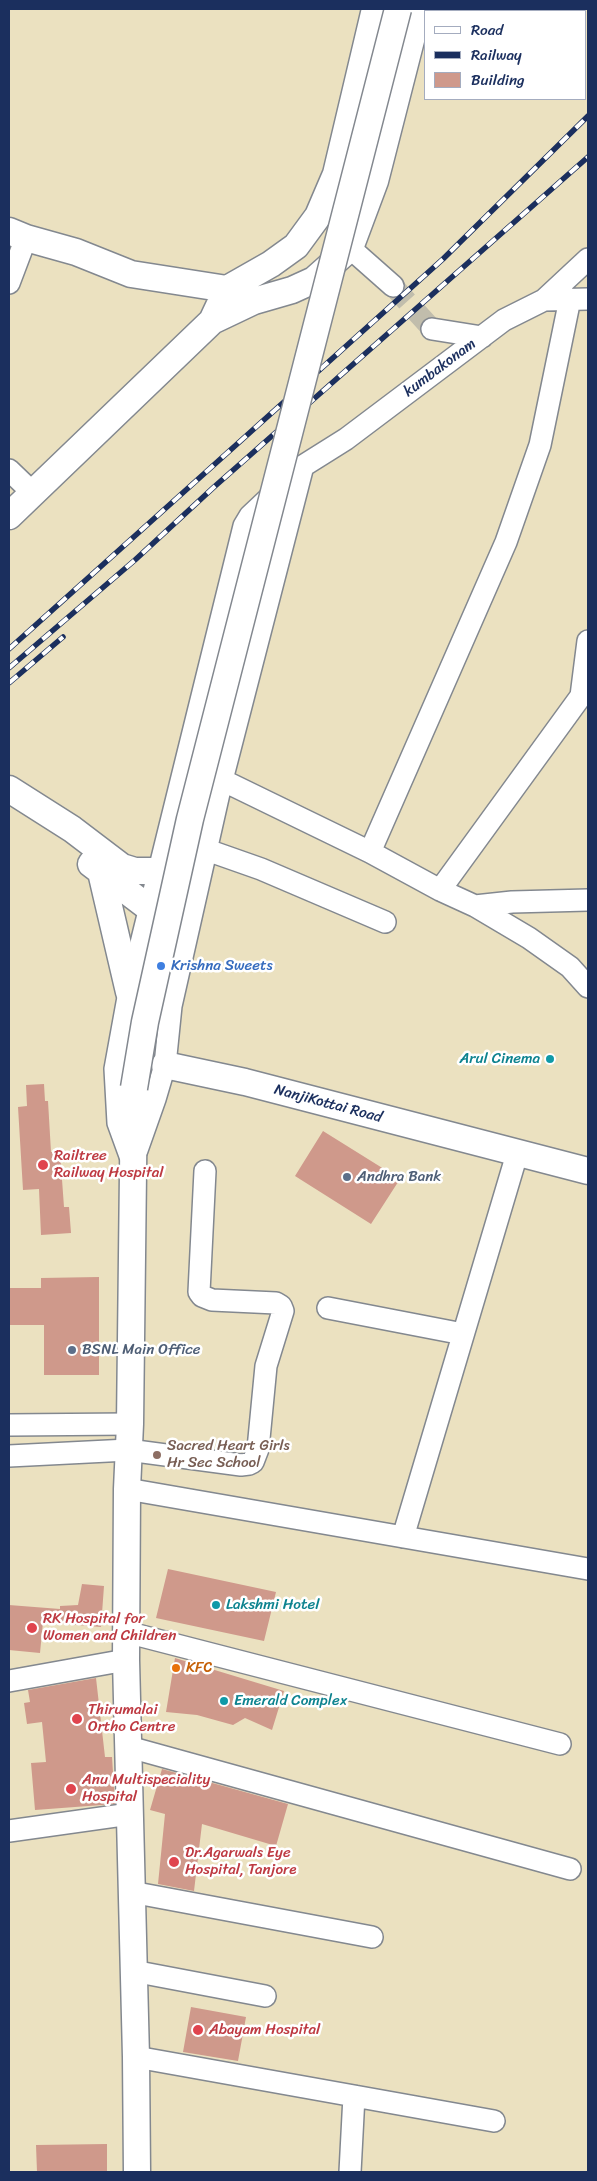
<!DOCTYPE html>
<html>
<head>
<meta charset="utf-8">
<style>
	body { margin:0 }
	#map { position:relative; width:597px; height:2181px; overflow:hidden; background:#ebe1c0; font-family:Sriracha,sans-serif }
	canvas { display:block }
	.frame { position:absolute; inset:0; border:10px solid #1b2f5e; pointer-events:none }
	.legend { position:absolute; left:424px; top:10px; width:162px; height:90px; box-sizing:border-box; background:#fff; border:1px solid #a4acbf; margin:0; padding:6px 9px; list-style:none; font-size:15px; color:#1b2f5e }
	.legend li { display:flex; align-items:center; gap:10px; height:25px }
	.legend b { width:25px; border:1px solid #a4acbf }
</style>
</head>
<body>
<div id="map">
<canvas width="597" height="2181"></canvas>
<div class="frame"></div>
<ul class="legend">
<li><b style="height:6px;background:#fff"></b>Road</li>
<li><b style="height:6px;background:#1b2f5e"></b>Railway</li>
<li><b style="height:14px;background:#cf998b"></b>Building</li>
</ul>
</div>
<script>
const ctx = document.querySelector('canvas').getContext('2d');
ctx.lineJoin = 'round';
function fillPath(path, color) {
  ctx.fillStyle = color;
  ctx.fill(path, 'evenodd');
}
function toPath(rows) {
  const path = new Path2D();
  for (const r of rows) {
    path.moveTo(r[0], r[1]);
    for (let i = 2; i < r.length; i += 2) path.lineTo(r[i], r[i + 1]);
  }
  return path;
}
function strokePath(path, color, width, dash) {
  ctx.strokeStyle = color;
  ctx.lineWidth = width;
  ctx.lineCap = dash ? 'butt' : 'round';
  ctx.setLineDash(dash || []);
  ctx.stroke(path);
}
function write(font, color, halo, rows, align = 'center') {
  ctx.font = font + ' Sriracha,sans-serif';
  ctx.lineWidth = 5;
  ctx.setLineDash([]);
  ctx.textBaseline = 'middle';
  ctx.strokeStyle = halo;
  ctx.fillStyle = color;
  for (const [text, x, y, turn = 0] of rows) {
    ctx.save();
    ctx.translate(x, y);
    ctx.rotate((+turn || 0) * Math.PI / 180);
    ctx.textAlign = isNaN(turn) ? turn : align;
    if (halo) ctx.strokeText(text, 0, 0);
    ctx.fillText(text, 0, 0);
    ctx.restore();
  }
}
const building = toPath([
	[44,1084,45,1101,48,1101,51,1152,60,1152,64,1207,69,1207,71,1233,41,1235,39,1189,23,1190,18,1107,27,1106,26,1085],
	[323,1131,400,1179,371,1224,295,1176],
	[99,1277,99,1375,44,1375,44,1325,9,1325,9,1288,41,1288,41,1278],
	[168,1569,276,1592,264,1641,156,1618],
	[82,1584,104,1586,101,1627,43,1622,40,1653,9,1650,9,1605,60,1609,60,1606,78,1605],
	[175,1658,284,1691,272,1730,245,1718,233,1725,197,1715,166,1712],
	[96,1678,105,1757,112,1757,115,1804,35,1810,31,1763,46,1762,42,1722,27,1724,24,1703,30,1702,28,1690],
	[162,1769,288,1804,276,1846,202,1824,194,1891,158,1884,165,1814,150,1810],
	[191,2007,246,2017,238,2061,183,2052],
	[107,2144,107,2172,37,2172,36,2145]
]);
const minorTunnel = toPath([
	[393,286,432,329]
]);
const minor = toPath([
	[350,248,393,286],
	[9,283,26,238],
	[544,300,588,259],
	[432,329,482,337],
	[9,470,34,494],
	[210,777,222,780,370,852,440,890,475,906,529,938,570,967,588,987],
	[207,850,261,869,385,922],
	[370,852,506,542,540,445,570,299],
	[440,890,581,696,588,641],
	[475,906,512,902,588,900],
	[137,1150,155,1099,165,1065,171,1006,222,780,303,466],
	[130,1156,118,1123,115,1069,129,992,244,526,250,516,303,466,346,439,504,320,544,300,588,299],
	[328,1308,463,1334],
	[9,1425,130,1424],
	[9,1456,128,1450,241,1465,249,1464,253,1462,258,1449,266,1366,283,1311,281,1306,276,1303,212,1300,202,1296,199,1292,205,1171],
	[127,1489,588,1569],
	[403,1537,517,1154],
	[126,1632,560,1744],
	[9,1681,126,1660],
	[129,1747,570,1869],
	[9,1831,130,1814],
	[131,1892,372,1937],
	[133,1971,265,1996],
	[136,2057,494,2121],
	[350,2172,354,2096]
]);
const major = toPath([
	[9,231,26,238,76,252,131,274,227,289],
	[212,321,227,289,271,264,296,246,318,216,336,174,375,9],
	[9,516,212,321,254,301,292,290,314,280,350,248,375,181,419,9],
	[9,789,72,829,122,867,135,871,158,871],
	[91,864,149,908],
	[101,872,129,992],
	[165,1065,245,1082,588,1171],
	[134,1088,130,1424,127,1489,126,1660,136,2057,137,2172]
]);
const rail = toPath([
	[9,649,443,259,588,116],
	[9,668,135,560,214,487,588,157],
	[9,683,63,637]
]);
const majorBridge = toPath([
	[134,1088,145,1022,190,819,398,9]
]);
const markers = [
	[161,966,5,"#3f7fe0"],
	[550,1059,5,"#0f9aa8"],
	[43,1165,6,"#e0444e"],
	[347,1177,5,"#5c6f8a"],
	[72,1350,5,"#5c6f8a"],
	[157,1455,5,"#8d6e63"],
	[216,1605,5,"#0f9aa8"],
	[32,1628,6,"#e0444e"],
	[176,1668,5,"#e8710a"],
	[224,1701,5,"#0f9aa8"],
	[77,1719,6,"#e0444e"],
	[71,1789,6,"#e0444e"],
	[174,1862,6,"#e0444e"],
	[198,2030,6,"#e0444e"]
];
const streetNames = [
	["kumbakonam",440,368,-37],
	["NanjiKottai Road",328,1104,15]
];
const shopNames = [
	["Krishna Sweets",171,966]
];
const cultureNames = [
	["Arul Cinema",540,1059,"right"],
	["Lakshmi Hotel",226,1605],
	["Emerald Complex",234,1701]
];
const healthNames = [
	["Railtree",54,1156],
	["Railway Hospital",54,1173],
	["RK Hospital for",43,1619],
	["Women and Children",43,1636],
	["Thirumalai",88,1710],
	["Ortho Centre",88,1727],
	["Anu Multispeciality",82,1780],
	["Hospital",82,1797],
	["Dr.Agarwals Eye",185,1853],
	["Hospital, Tanjore",185,1870],
	["Abayam Hospital",209,2030]
];
const serviceNames = [
	["Andhra Bank",357,1177],
	["BSNL Main Office",82,1350]
];
const educationNames = [
	["Sacred Heart Girls",167,1446],
	["Hr Sec School",167,1463]
];
const foodNames = [
	["KFC",186,1668]
];
fillPath(building, '#cf998b');
strokePath(minorTunnel, '#c1bdac', 21, [21, 11]);
strokePath(minor, '#83888f', 24);
strokePath(major, '#83888f', 29);
strokePath(minor, '#fff', 21);
strokePath(major, '#fff', 26);
strokePath(rail, '#1b2f5e', 5.5);
strokePath(rail, '#fff', 4, [11]);
strokePath(majorBridge, '#83888f', 29, []);
strokePath(majorBridge, '#fff', 26);
for (const [x, y, r, color] of markers) {
  const dot = new Path2D();
  dot.arc(x, y, r, 0, 2 * Math.PI);
  ctx.fillStyle = color;
  ctx.fill(dot);
  strokePath(dot, '#fff', 2);
}
write('15px', '#1b2f5e', '#fff', streetNames);
write('15px', '#366cbe', '#fff', shopNames, 'left');
write('15px', '#0d838f', '#fff', cultureNames, 'left');
write('15px', '#be3a42', '#fff', healthNames, 'left');
write('15px', '#4e5e75', '#fff', serviceNames, 'left');
write('15px', '#785e54', '#fff', educationNames, 'left');
write('15px', '#c56008', '#fff', foodNames, 'left');
</script>
</body>
</html>
